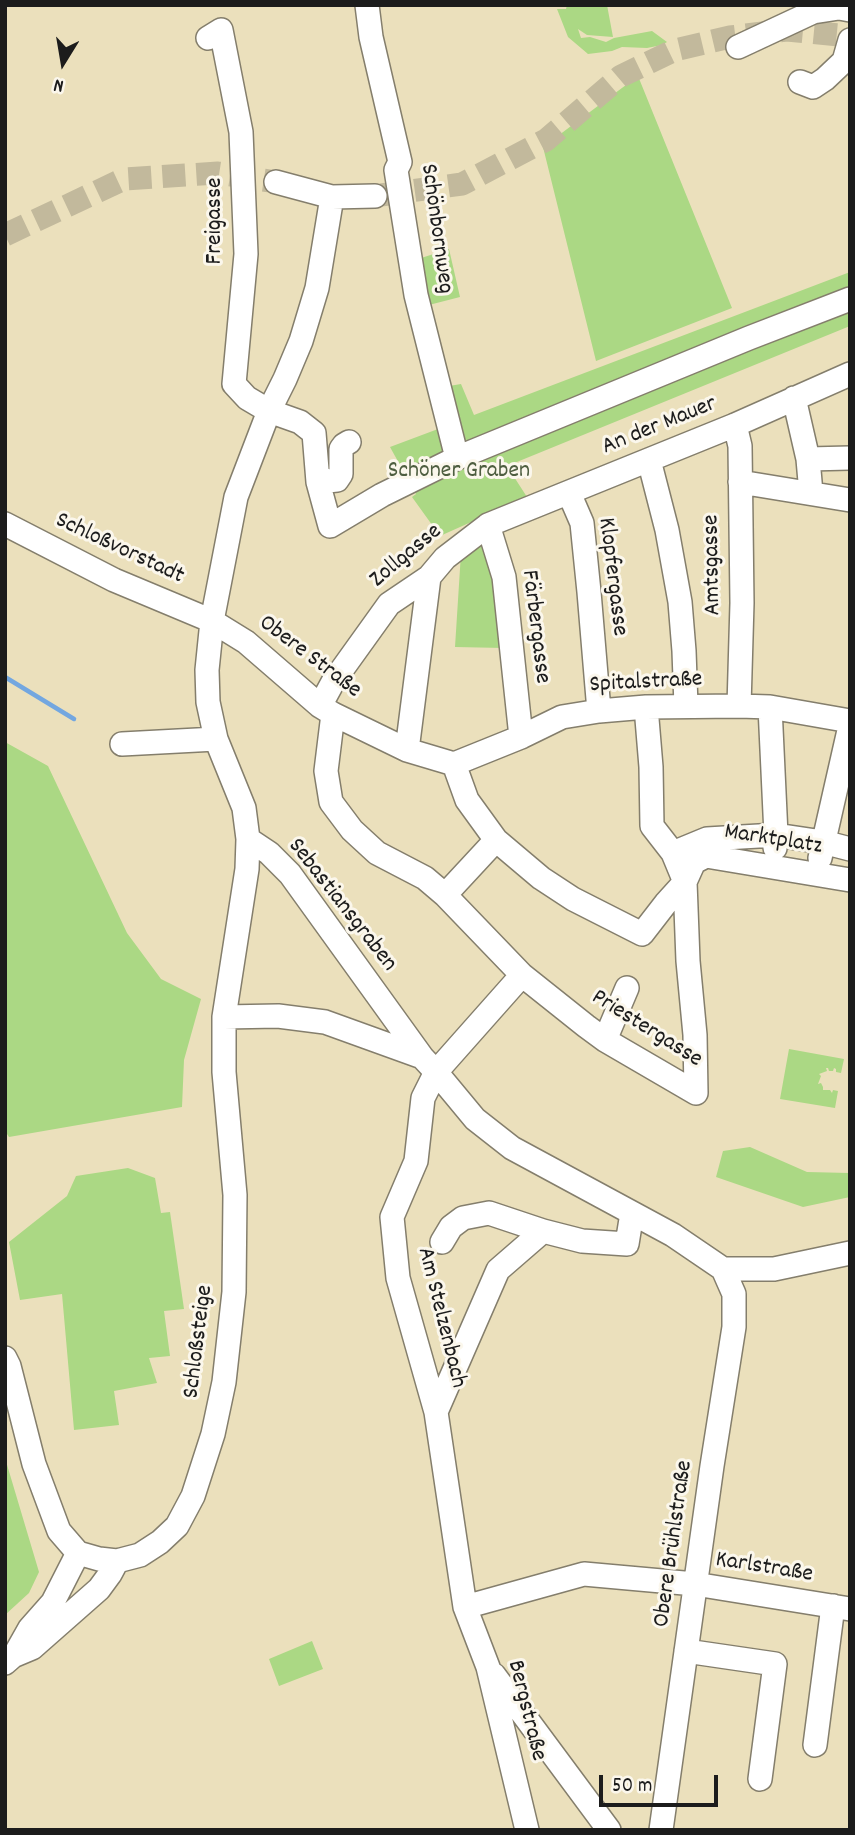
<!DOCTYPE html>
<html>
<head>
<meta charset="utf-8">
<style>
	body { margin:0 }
	#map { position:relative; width:855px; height:1835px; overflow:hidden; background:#ebe0bc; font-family:Dekko,sans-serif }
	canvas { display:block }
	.frame { position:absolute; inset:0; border:7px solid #1c1c1c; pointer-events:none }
	.north { position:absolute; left:28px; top:28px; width:70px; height:70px; -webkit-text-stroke:5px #fbf7ec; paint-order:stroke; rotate:191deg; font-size:19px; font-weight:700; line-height:28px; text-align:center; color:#1c1c1c }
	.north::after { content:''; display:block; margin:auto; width:24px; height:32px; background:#1c1c1c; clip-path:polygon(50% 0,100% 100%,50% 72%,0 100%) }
	.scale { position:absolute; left:599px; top:1775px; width:119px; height:32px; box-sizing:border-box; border:4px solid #1c1c1c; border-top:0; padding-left:9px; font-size:21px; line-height:24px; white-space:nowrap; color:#1c1c1c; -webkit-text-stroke:5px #fbf7ec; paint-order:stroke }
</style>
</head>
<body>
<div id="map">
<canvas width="855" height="1835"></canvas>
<div class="frame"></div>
<div class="north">N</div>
<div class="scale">50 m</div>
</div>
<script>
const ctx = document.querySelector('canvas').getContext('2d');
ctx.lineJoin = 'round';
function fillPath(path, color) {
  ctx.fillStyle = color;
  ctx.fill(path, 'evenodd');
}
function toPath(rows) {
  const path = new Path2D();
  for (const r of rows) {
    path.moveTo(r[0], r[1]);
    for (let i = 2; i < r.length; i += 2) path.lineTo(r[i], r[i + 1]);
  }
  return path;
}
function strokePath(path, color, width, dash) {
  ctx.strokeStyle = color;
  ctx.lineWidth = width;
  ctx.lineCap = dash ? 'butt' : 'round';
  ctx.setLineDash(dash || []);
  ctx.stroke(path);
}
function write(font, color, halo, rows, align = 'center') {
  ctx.font = font + ' Dekko,sans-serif';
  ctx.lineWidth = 6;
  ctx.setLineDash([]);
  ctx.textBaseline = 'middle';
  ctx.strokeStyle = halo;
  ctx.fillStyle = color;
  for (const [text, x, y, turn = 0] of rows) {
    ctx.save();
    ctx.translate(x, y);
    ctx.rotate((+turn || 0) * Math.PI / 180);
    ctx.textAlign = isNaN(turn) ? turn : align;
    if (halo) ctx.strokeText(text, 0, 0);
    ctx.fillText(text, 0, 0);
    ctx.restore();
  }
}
const green = toPath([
	[567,5,607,5,613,37,587,35,578,29,581,38,590,37,606,42,614,38,652,31,667,42,662,45,647,48,622,47,612,51,588,54,568,37,557,9,566,9],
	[638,76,732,308,596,361,543,147],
	[449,249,460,297,425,306,415,260],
	[850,272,850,326,507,466,527,497,440,536,412,497,416,494,390,447,454,423,443,387,461,384,474,415],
	[486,532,504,648,455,647,461,553],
	[5,742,48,766,127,933,161,979,201,999,184,1060,182,1107,9,1137,5,1131],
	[789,1049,844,1059,841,1073,836,1072,836,1069,834,1068,833,1071,829,1071,828,1068,826,1068,827,1071,819,1074,821,1076,818,1084,821,1083,823,1087,823,1090,830,1090,832,1093,833,1090,838,1091,835,1108,780,1099],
	[750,1147,807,1172,850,1173,850,1197,803,1207,716,1177,723,1151],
	[128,1168,155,1178,161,1213,170,1212,184,1309,164,1311,170,1356,149,1358,157,1383,114,1391,119,1425,74,1430,62,1294,20,1300,9,1242,67,1196,76,1176],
	[5,1458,39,1572,29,1593,5,1615],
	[312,1641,323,1669,279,1686,269,1659]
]);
const stream = toPath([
	[5,677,74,719]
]);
const minorTunnel = toPath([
	[381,195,462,184,546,140,621,76,675,50,730,37,787,30,839,35],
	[5,235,124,179,218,173,276,182]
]);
const minor = toPath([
	[367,5,371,37,400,162,396,170,416,295,457,458],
	[208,38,221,30,241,132,246,254,234,384,247,398,269,411,300,422,314,433,318,482,330,526,382,495,457,458,749,338,850,299],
	[738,47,813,12,839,8,850,10],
	[800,82,813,87,825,79,844,61,850,40],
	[276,182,332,197,375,196],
	[794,398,808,459,811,493],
	[735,425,740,446,742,603,739,706],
	[808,459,850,458],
	[649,460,667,530,680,602,684,651,686,706],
	[318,482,337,480,341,474,341,449,344,445,349,442],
	[740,482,850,500],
	[569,493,582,523,589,592,599,711],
	[5,524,114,580,212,621,246,642,320,706,333,714,407,750,454,764],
	[488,525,504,577,521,737],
	[320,706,333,682,389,604,429,577,445,558,488,525,735,425,850,374],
	[646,707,651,767,652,826,673,853,685,882,688,961,695,1035,696,1093],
	[770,707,776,835,775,848],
	[333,714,326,771,331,802,352,830,377,853,425,878,445,895,522,975,586,1026,605,1040,696,1093],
	[122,744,216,739],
	[407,750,429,577],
	[454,764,467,800,496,840,541,878,573,899,642,934,666,903,685,882,694,862,706,856,850,880],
	[454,764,521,737,562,717,599,711,646,707,739,706,770,707,850,721],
	[248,839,269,853,290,874,422,1057,436,1072,475,1119,512,1148,673,1235,723,1269,774,1269,850,1253],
	[673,853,707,839,776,835,823,842,850,849],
	[820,858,850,726],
	[445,895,496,840],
	[522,975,436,1072,423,1098,416,1161,392,1217,398,1278,436,1412,465,1607,488,1667,527,1830],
	[224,1017,278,1016,325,1022,422,1057],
	[605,1040,627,988],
	[442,1242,451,1227,463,1218,489,1213,543,1231,582,1241,627,1244,632,1213],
	[5,1358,9,1366,34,1464,59,1531,78,1553,99,1559,117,1561,140,1555,160,1542,177,1526,193,1496,213,1434,224,1382,234,1292,235,1195,224,1072,224,1017,247,869,248,839,244,808,216,739,208,702,207,670,212,621,236,497,269,411,285,379,301,341,317,288,332,197],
	[436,1412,498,1270,543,1231],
	[465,1607,584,1574,695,1584,850,1609],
	[17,1651,30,1628,53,1602,78,1553],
	[686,1651,775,1664,760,1779],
	[5,1663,13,1656,32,1648,99,1589,110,1574,117,1561],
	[494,1675,609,1830],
	[815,1745,833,1606],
	[661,1830,712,1466,734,1327,734,1294,723,1269]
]);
const streetNames = [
	["Freigasse",217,221,-90],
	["Schönbornweg",435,229,82],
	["An der Mauer",660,427,-22],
	["Schloßvorstadt",119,550,25],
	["Zollgasse",407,557,-40],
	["Amtsgasse",714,565,-91],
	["Klopfergasse",611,577,83],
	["Färbergasse",534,627,83],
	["Obere Straße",309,658,37],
	["Spitalstraße",646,684,-3],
	["Marktplatz",773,841,9],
	["Sebastiansgraben",341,906,52],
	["Priestergasse",646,1030,32],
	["Am Stelzenbach",440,1318,76],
	["Schloßsteige",200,1342,-83],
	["Obere Brühlstraße",675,1544,-82],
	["Karlstraße",764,1569,9],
	["Bergstraße",525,1711,76]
];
const parkNames = [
	["Schöner Graben",459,473]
];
fillPath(green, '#abd884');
strokePath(stream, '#73a7e0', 4.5);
strokePath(minorTunnel, '#c2b99c', 23, [23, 11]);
strokePath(minor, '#847e6c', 26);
strokePath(minor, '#fff', 23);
write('24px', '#1c1c1c', '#fbf7ec', streetNames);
write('24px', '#4e5e40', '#fbf7ec', parkNames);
</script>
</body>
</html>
